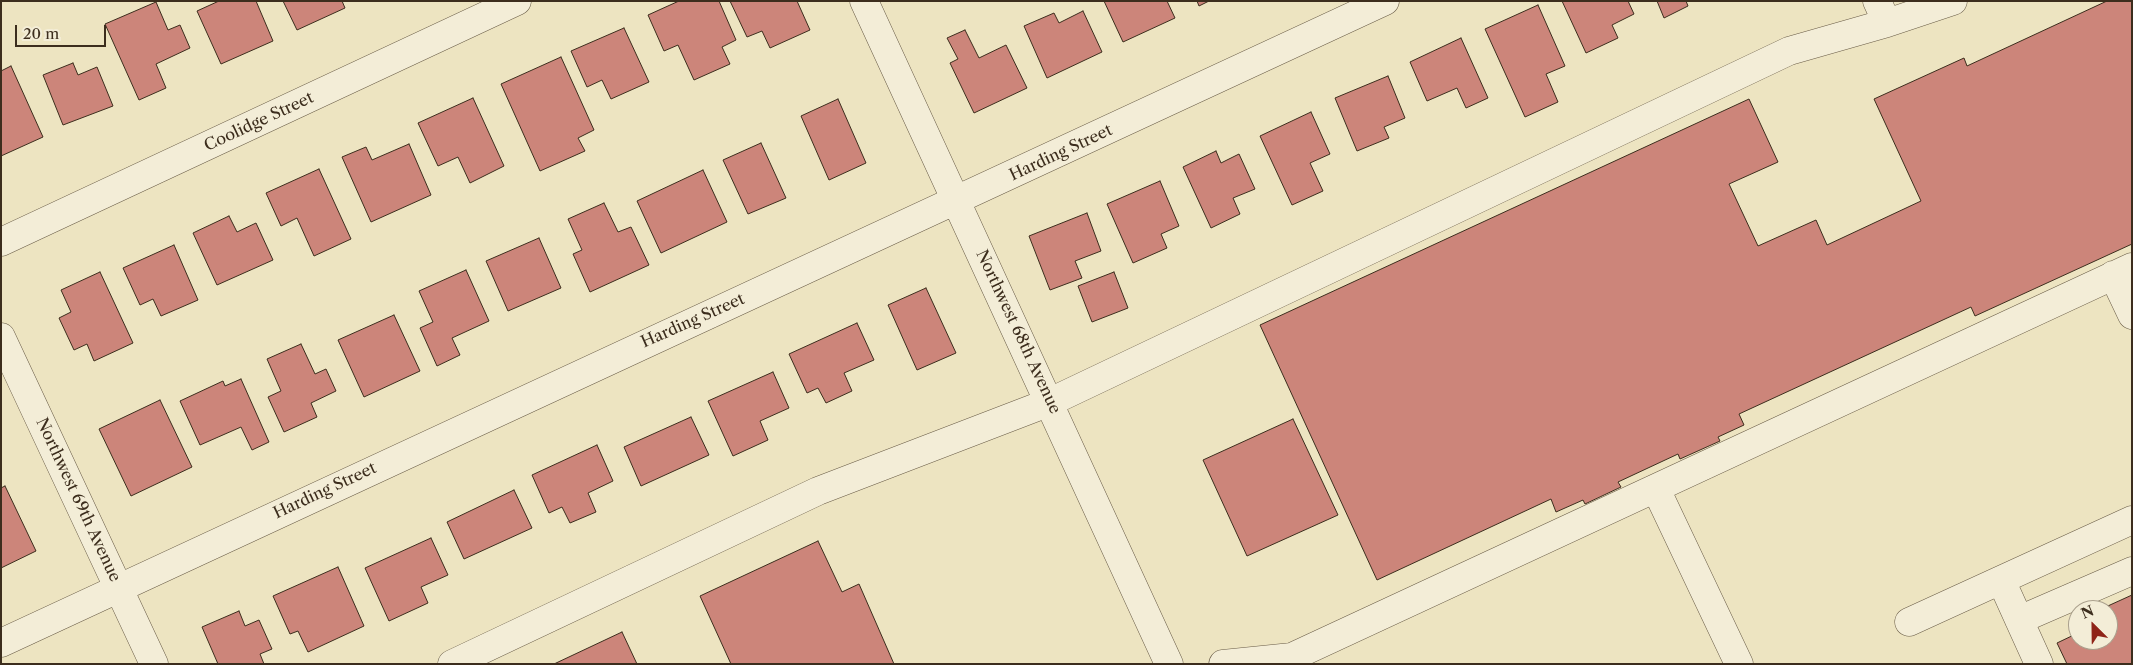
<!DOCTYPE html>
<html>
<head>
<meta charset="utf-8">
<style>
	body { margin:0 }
	#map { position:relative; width:2133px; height:665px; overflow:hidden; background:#ede4c1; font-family:"Libre Caslon Text",serif }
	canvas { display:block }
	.frame { position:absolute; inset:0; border:2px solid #3c2d1d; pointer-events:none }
	.north { position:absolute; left:2068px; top:600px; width:50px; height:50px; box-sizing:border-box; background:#f3edd7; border:1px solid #aaa08d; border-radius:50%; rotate:337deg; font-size:14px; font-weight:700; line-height:20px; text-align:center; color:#3c2d1d }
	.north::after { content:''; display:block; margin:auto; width:18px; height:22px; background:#8f2418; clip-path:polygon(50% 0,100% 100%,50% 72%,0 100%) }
	.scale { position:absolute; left:15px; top:25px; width:91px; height:22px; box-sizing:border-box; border:2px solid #3c2d1d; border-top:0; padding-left:6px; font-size:15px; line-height:18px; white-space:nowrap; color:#3c2d1d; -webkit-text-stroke:4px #f3edd7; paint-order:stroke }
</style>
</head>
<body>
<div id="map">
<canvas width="2133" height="665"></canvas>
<div class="frame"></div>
<div class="north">N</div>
<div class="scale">20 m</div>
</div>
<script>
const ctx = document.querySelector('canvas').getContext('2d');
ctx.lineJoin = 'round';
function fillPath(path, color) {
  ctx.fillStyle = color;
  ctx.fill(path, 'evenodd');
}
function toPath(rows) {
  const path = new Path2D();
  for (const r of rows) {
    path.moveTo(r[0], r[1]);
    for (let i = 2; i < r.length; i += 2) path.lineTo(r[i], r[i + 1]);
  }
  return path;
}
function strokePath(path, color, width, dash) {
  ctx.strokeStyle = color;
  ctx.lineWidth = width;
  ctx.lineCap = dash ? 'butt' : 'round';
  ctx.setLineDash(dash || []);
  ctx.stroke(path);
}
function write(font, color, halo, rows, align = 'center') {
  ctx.font = font + ' "Libre Caslon Text",serif';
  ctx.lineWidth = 5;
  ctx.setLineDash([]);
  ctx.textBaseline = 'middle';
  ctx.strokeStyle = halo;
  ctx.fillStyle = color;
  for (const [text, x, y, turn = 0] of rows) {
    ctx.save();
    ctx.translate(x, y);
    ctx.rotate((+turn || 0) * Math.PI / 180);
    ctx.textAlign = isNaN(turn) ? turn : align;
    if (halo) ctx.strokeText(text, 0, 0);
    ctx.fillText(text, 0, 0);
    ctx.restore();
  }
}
const building = toPath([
	[219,1,256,1,273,41,221,64,197,11,219,1],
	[283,1,342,1,345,8,297,30,283,1],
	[679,1,719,1,736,40,722,47,730,64,694,80,678,45,664,51,648,15,679,1],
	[730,1,797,1,810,30,770,48,762,31,747,37,730,1],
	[1104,1,1167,1,1175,18,1123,42,1104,1],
	[1197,1,1209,1,1199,6,1197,1],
	[1562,1,1628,1,1634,14,1612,25,1618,38,1586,53,1562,1],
	[1657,1,1686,1,1688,6,1664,18,1657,1],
	[2107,1,2132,1,2132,244,1975,316,1971,307,1739,414,1744,425,1718,437,1720,441,1680,459,1678,454,1618,482,1621,487,1585,504,1583,500,1556,512,1551,499,1377,580,1260,325,1749,99,1778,162,1729,184,1758,246,1816,220,1827,245,1921,201,1874,99,1964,58,1967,66,2107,1],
	[156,2,168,30,180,25,190,48,156,64,166,88,139,100,105,24,156,2],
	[1538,5,1565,66,1546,74,1558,102,1525,117,1485,29,1538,5],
	[1083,11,1102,52,1047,78,1024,26,1054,13,1059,23,1083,11],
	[624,28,649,82,611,99,602,80,587,87,571,51,624,28],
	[965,30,979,58,1006,45,1027,88,974,113,950,63,958,59,947,38,965,30],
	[1461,38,1488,98,1466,108,1457,88,1427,101,1410,62,1461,38],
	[561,57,594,130,578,138,585,151,540,171,501,84,561,57],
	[73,63,78,75,97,67,113,106,63,125,43,75,73,63],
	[11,66,43,137,1,156,1,71,11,66],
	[1388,76,1405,118,1384,127,1389,138,1357,151,1335,98,1388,76],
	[473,98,504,166,470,183,458,157,438,166,418,123,473,98],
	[838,99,866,163,829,180,801,116,838,99],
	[1311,112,1330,154,1310,163,1323,191,1292,205,1260,136,1311,112],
	[761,143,786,198,748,214,723,160,761,143],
	[409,144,431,195,371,222,342,157,366,147,372,160,409,144],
	[1216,151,1221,163,1239,154,1255,189,1233,198,1240,214,1211,228,1183,167,1216,151],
	[319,169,351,239,314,256,297,218,281,226,266,193,319,169],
	[703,170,727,222,661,253,637,201,703,170],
	[1160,181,1179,226,1161,234,1167,248,1133,263,1107,204,1160,181],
	[604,203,618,232,631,227,649,265,590,292,573,254,582,250,568,219,604,203],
	[1087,213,1101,251,1075,261,1082,278,1050,290,1029,236,1087,213],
	[229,216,237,232,256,223,273,260,217,285,193,233,229,216],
	[539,238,561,288,508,311,486,261,539,238],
	[174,245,198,300,161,316,153,299,140,305,123,268,174,245],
	[466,270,489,321,452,338,460,355,437,366,420,328,433,322,419,291,466,270],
	[100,272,133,343,94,361,87,344,74,350,59,318,71,312,61,290,100,272],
	[1114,272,1128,308,1092,322,1078,286,1114,272],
	[926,288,956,353,917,370,888,305,926,288],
	[394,315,420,371,364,397,338,340,394,315],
	[857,323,874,360,844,373,852,391,826,403,818,388,807,393,789,354,857,323],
	[301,344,315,374,326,369,336,391,311,403,317,417,284,432,268,397,281,391,267,359,301,344],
	[773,372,789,408,760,421,768,440,733,456,708,401,773,372],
	[241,379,269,442,252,450,241,427,200,445,180,401,223,381,225,386,241,379],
	[160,400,192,467,131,496,99,429,160,400],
	[691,417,709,455,641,486,624,447,691,417],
	[1293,419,1338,515,1247,556,1203,460,1293,419],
	[597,445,613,481,588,493,596,512,570,523,562,507,549,513,532,475,597,445],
	[5,486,36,551,1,568,1,488,5,486],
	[514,490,532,528,464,559,447,522,514,490],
	[431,538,448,575,421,587,428,603,389,621,365,568,431,538],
	[818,541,842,592,859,584,894,664,731,664,700,596,818,541],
	[338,567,364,626,308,652,298,631,290,634,273,596,338,567],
	[2132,595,2132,664,2067,664,2057,643,2078,633,2078,640,2108,640,2108,610,2099,610,2132,595],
	[239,611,245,626,259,620,272,649,260,654,264,664,218,664,202,627,239,611],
	[622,632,637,664,554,664,622,632]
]);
const minor = toPath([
	[864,1,1169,664],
	[1877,1,1887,23],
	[1,242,517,1],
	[2113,275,2132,315],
	[1,337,154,664],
	[1656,489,1739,664],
	[2001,580,2039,664],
	[2019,620,2132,571],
	[1909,622,2132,520],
	[1,643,1385,1],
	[452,664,818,491,1050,402,1789,51,1887,23,1953,1],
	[1223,664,1292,657,2132,267]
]);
const streetNames = [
	["Coolidge Street",259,122,-25],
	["Harding Street",1061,153,-25],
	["Harding Street",693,321,-24],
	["Northwest 68th Avenue",1018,332,65],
	["Harding Street",325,491,-25],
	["Northwest 69th Avenue",78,500,65]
];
fillPath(building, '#cc857a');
strokePath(building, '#3c2d1d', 1);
strokePath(minor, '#685b46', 29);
strokePath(minor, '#f3edd7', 28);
write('16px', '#3c2d1d', '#f3edd7', streetNames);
</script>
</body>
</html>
